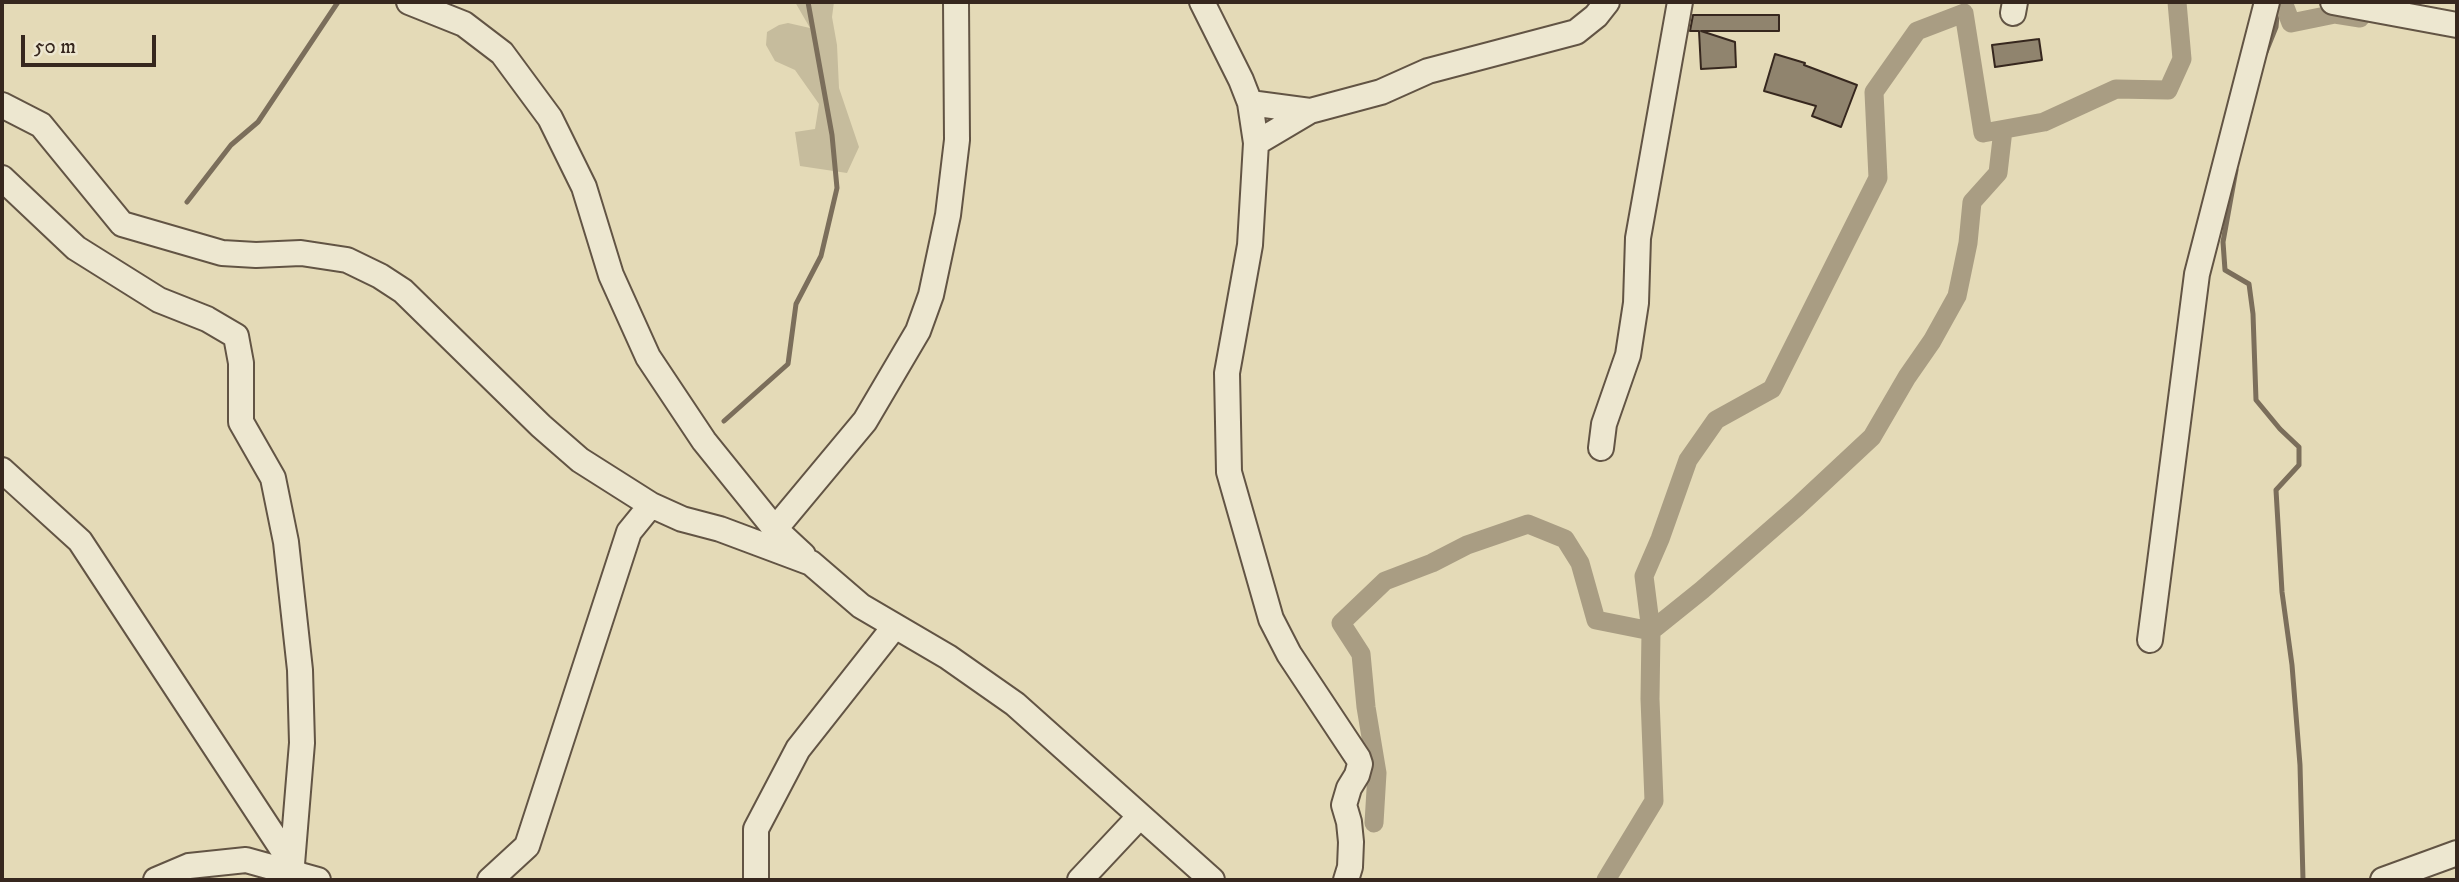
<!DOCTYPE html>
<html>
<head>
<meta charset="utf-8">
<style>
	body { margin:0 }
	#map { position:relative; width:2459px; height:882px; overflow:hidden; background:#e4dab7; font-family:"IM FELL DW Pica",serif }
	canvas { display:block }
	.frame { position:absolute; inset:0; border:4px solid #36271e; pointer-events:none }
	.scale { position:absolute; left:21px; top:35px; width:135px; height:32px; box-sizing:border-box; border:4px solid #36271e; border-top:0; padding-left:9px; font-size:21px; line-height:24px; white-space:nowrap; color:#36271e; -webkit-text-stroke:5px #ede7d0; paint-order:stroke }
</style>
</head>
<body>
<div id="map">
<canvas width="2459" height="882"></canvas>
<div class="frame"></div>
<div class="scale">50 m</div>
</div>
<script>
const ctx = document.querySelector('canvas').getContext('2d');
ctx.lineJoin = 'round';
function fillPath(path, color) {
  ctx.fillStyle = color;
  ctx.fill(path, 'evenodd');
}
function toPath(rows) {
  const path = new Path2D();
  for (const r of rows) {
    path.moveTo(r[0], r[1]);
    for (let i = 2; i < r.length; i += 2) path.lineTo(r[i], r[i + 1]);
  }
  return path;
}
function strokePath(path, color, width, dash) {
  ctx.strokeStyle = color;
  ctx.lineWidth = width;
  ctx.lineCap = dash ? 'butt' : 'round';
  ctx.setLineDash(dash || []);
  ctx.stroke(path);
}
const green = toPath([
	[795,2,834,2,832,17,837,45,839,88,859,147,847,173,800,166,795,132,815,129,819,104,795,70,775,61,766,45,767,32,779,25,788,23,810,28]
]);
const stream = toPath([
	[2266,52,2276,27,2278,4],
	[2236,170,2223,242,2225,270,2249,284,2253,314,2256,400,2280,429,2299,447,2299,465,2276,490,2282,592,2292,665,2300,765,2303,880],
	[187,202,231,145,258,122,338,2],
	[724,421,788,364,796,304,821,256,837,188,832,135,808,2]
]);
const canal = toPath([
	[2283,2,2291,23,2335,14,2360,18],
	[1374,823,1377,773,1366,707,1361,654,1341,623,1385,581,1432,563,1467,545,1528,524,1565,539,1580,563,1596,620,1651,631,1702,590,1797,507,1872,437,1907,377,1932,341,1957,296,1968,243,1972,202,1998,173,2003,130],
	[1606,880,1654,801,1650,699,1651,631,1644,576,1660,539,1688,460,1716,420,1772,389,1878,178,1874,92,1917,31,1964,13,1983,133,2044,122,2116,89,2168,90,2182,59,2177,2]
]);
const building = toPath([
	[1693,15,1779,15,1779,31,1701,31,1735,42,1736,67,1701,69,1699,31,1690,31,1693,15],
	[2039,39,2042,60,1995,67,1992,45,2039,39],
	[1775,54,1805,63,1804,65,1857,85,1841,127,1812,116,1816,106,1764,91,1775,54]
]);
const minor = toPath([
	[409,2,464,24,502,53,550,118,584,187,611,275,648,357,704,441,775,529,803,555],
	[1202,2,1241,80,1250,103,1256,143,1250,245,1227,373,1229,472,1271,619,1289,654,1358,758,1360,764,1357,775,1349,788,1344,805,1349,822,1351,842,1350,867,1346,880],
	[2333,2,2457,25],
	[2013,13,2015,2],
	[1250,103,1310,111],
	[2,105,41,125,122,224,222,253,256,255,301,253,347,260,380,276,403,291,541,426,580,460,651,505,682,519,720,529,811,563,861,606,948,657,1015,704,1212,880],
	[1256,143,1310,111,1381,92,1428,71,1576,32,1596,16,1607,2],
	[2,178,76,248,159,300,207,319,236,336,241,363,241,422,273,478,286,542,300,670,302,743,292,864,295,875],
	[1601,448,1604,424,1628,355,1636,303,1638,238,1680,2],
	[2,470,80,541,292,864],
	[775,529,865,421,918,331,931,295,948,215,957,140,956,2],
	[2150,640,2197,274,2267,2],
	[156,880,189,866,246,860,318,880],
	[490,880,527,846,629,532,651,505],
	[756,880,756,829,798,749,895,626],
	[1080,880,1140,816],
	[2383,880,2457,853]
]);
fillPath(green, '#c6bc9d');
strokePath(stream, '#7b6e5b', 5);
strokePath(canal, '#a99d83', 19);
fillPath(building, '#90846e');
strokePath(building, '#36271e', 2);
strokePath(minor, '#625444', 28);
strokePath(minor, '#ede7d0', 24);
</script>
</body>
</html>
